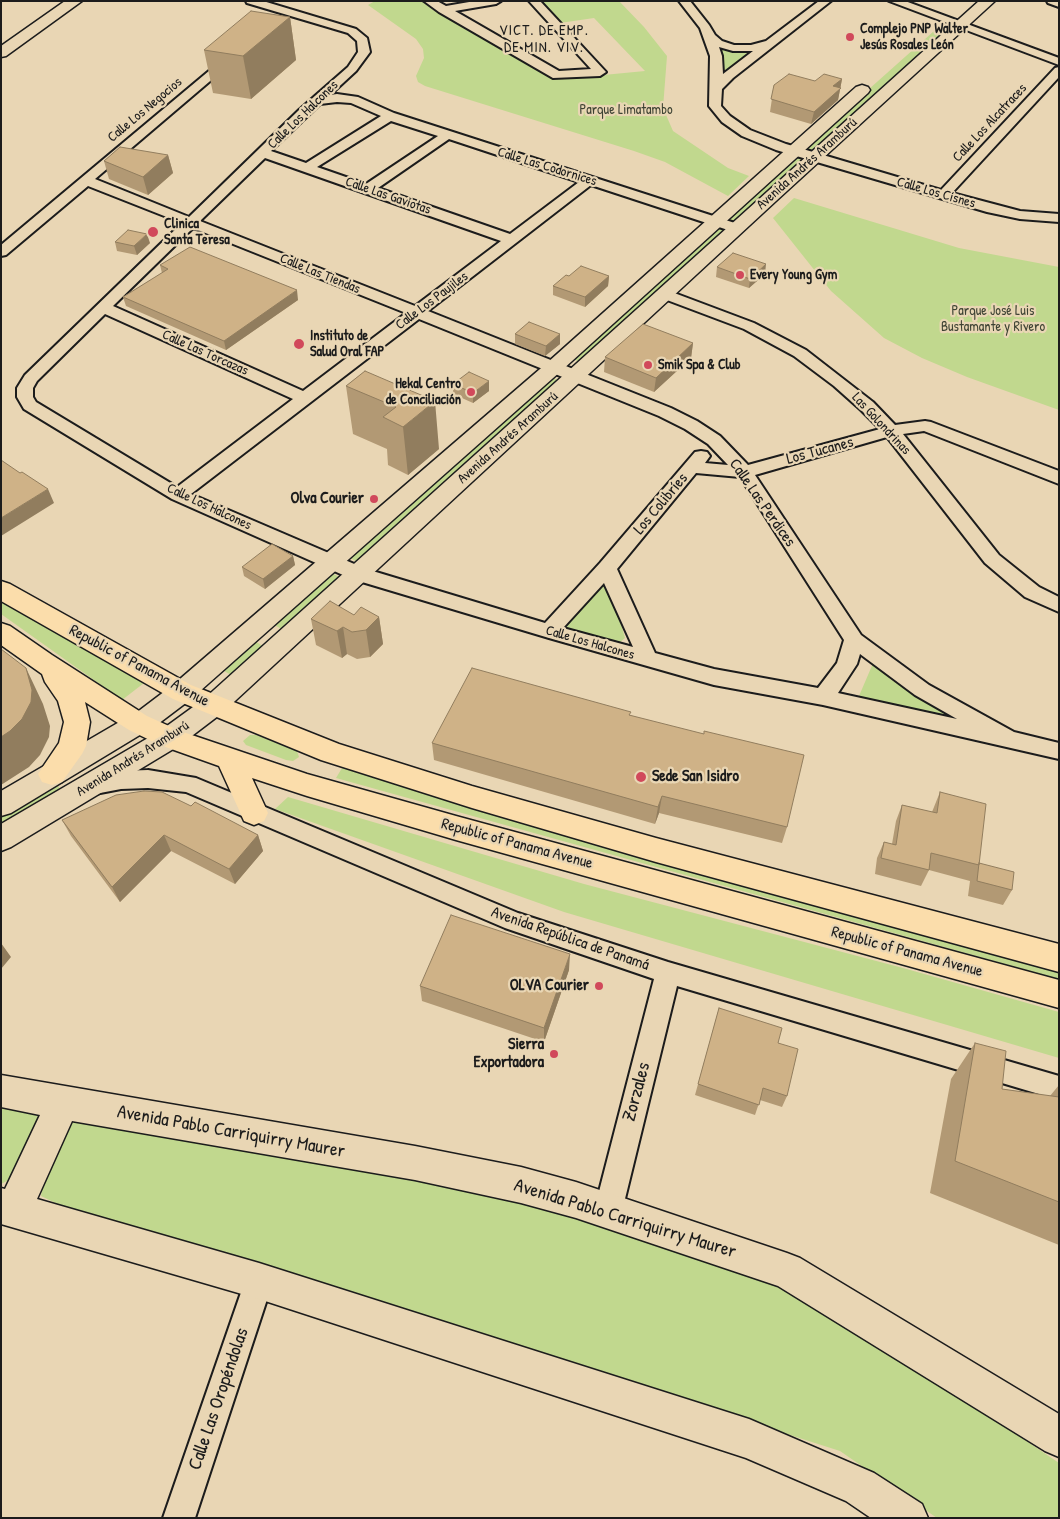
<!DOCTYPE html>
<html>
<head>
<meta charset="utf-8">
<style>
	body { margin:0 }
	#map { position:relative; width:1060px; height:1519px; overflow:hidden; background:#e9d6b4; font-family:"Patrick Hand",sans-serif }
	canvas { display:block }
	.frame { position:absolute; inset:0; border:2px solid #1c1c1c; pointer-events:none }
</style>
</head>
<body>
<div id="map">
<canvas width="1060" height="1519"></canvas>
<div class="frame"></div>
</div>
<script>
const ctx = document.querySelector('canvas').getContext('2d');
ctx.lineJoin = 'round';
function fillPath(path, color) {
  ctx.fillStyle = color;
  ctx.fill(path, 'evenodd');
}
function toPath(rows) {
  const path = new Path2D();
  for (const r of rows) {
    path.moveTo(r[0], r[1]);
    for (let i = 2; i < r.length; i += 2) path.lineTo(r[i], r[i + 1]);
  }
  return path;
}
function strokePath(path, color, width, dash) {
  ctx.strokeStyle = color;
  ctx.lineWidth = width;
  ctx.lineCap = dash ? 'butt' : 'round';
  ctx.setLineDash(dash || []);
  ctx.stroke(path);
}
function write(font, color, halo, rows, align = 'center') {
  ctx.font = font + ' "Patrick Hand",sans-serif';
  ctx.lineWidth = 4.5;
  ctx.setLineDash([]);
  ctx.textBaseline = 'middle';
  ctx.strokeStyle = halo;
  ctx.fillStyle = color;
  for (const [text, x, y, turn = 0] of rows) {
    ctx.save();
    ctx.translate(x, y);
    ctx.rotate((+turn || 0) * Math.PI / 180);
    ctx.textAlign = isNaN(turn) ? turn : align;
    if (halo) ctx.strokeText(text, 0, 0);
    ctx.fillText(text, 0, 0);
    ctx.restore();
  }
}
const green = toPath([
	[375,1,422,1,433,10,555,78,593,76,645,71,594,18,560,23,540,1,619,1,644,27,667,56,663,108,673,131,728,168,749,176,728,196,665,162,634,151,425,86,418,82,416,76,424,58,423,49,416,39,368,5],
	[943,23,955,26,816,151,803,148],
	[723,47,752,50,739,62,726,70,724,70,719,48],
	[795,154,808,159,738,223,724,218],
	[794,198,959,248,1059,267,1059,410,967,377,922,358,884,338,831,291,773,218],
	[715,226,730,232,584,364,571,358],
	[549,376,562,382,362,565,347,556],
	[328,571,345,580,287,632,269,622],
	[599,580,610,585,625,638,619,643,567,630,562,627],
	[1,594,43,622,144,683,122,700,1,614],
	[252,639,264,647,231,675,219,668],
	[874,661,890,679,933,705,962,719,955,723,875,704,859,696],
	[250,735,256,735,297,751,299,757,293,761,286,760,246,745,243,741],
	[342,768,1059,968,1059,979,336,778],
	[56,782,61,791,1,832,1,810],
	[288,797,584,884,903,968,1059,1012,1059,1058,564,912,275,809],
	[1,1097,46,1112,11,1179,1,1184],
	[75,1119,392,1173,576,1216,777,1283,881,1343,1059,1463,1059,1518,937,1518,840,1451,477,1335,74,1212,41,1196,46,1166,60,1127]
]);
const minor = toPath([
	[246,1,263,1,356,29,367,38,370,52,356,71,330,95,337,94,358,97,394,113,741,225,743,228,741,231,731,231,591,185,428,311,671,408,697,421,720,436,748,465,880,429,861,410,834,386,794,356,744,329,659,297,657,294,659,291,669,291,754,323,806,350,873,402,895,425,925,421,931,422,1059,471,1059,484,924,431,903,434,999,555,1039,587,1059,597,1059,612,1025,597,985,563,887,437,755,475,861,635,929,685,1014,732,1059,743,1059,759,823,705,714,685,549,638,352,579,172,499,24,409,17,397,17,388,25,375,182,223,88,186,6,255,1,256,1,245,228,55,236,55,238,57,236,59,95,179,189,217,299,110,348,67,358,52,357,41,348,33,247,3,246,1],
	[337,102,351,103,381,116,306,163,271,151,320,104,337,102],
	[391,121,438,136,366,184,317,167,391,121],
	[449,139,579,182,510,234,378,188,449,139],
	[265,158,501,241,415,306,200,221,265,158],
	[193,228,406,313,303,391,113,306,193,228],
	[105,314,293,399,177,487,36,402,33,397,33,388,37,381,105,314],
	[419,319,659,416,685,429,708,444,728,465,705,463,710,456,707,452,701,451,695,452,600,563,545,623,366,569,191,494,419,319],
	[696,473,740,477,844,640,837,663,818,688,714,669,655,653,617,569,696,473],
	[604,583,633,647,563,628,604,583],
	[860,654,915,695,957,719,838,693,857,664,860,654],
	[424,1,437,1,446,6,475,1,501,1,496,4,455,11,559,71,591,69,529,1,540,1,606,72,600,76,553,78,439,12,424,1],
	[679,1,690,1,709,25,715,35,722,41,734,45,751,45,766,41,819,1,831,1,733,78,722,89,721,106,730,116,750,130,786,144,941,190,1055,68,1059,67,1059,77,952,193,1020,211,1059,214,1059,222,1020,219,987,212,776,150,742,136,722,122,709,106,710,56,700,28,679,1],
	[719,47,733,51,753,51,723,74,722,56,719,47],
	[889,1,905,1,1059,58,1059,65,889,1],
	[1047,1,1059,1,1059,7,1048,3,1047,1],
	[148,770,196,778,518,913,668,962,1059,1076,1059,1100,677,986,622,1211,618,1221,608,1225,598,1221,594,1211,654,979,505,928,186,792,148,788,121,789,95,794,87,791,84,785,87,779,95,776,121,771,148,770],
	[259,1267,269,1271,273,1281,195,1518,163,1518,245,1281,249,1271,259,1267]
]);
const secondary = toPath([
	[65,1,82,1,6,56,1,57,1,46,65,1],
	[979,1,995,1,776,201,222,713,180,745,11,847,1,851,1,824,160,731,204,699,979,1],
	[862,85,868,87,870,90,868,93,561,371,191,699,158,724,11,813,1,816,1,791,140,710,173,685,547,363,856,87,862,85],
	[1,1075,415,1146,521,1167,576,1182,787,1253,800,1258,1059,1414,1059,1457,1045,1451,778,1286,576,1218,521,1203,415,1180,72,1121,37,1199,259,1263,749,1419,874,1473,922,1504,928,1518,871,1518,846,1501,746,1458,259,1299,1,1224,1,1188,5,1189,40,1115,1,1107,1,1075]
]);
const primary = toPath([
	[1,581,10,584,191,685,339,744,472,786,656,838,1059,944,1059,972,656,862,472,808,321,760,173,699,1,601,1,581],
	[1,623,10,626,52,655,147,716,180,731,307,774,456,816,1059,980,1059,1008,456,840,307,796,252,778,268,813,264,821,254,825,244,821,219,766,160,745,129,730,85,702,90,722,86,746,82,754,62,782,52,785,42,782,38,774,59,743,64,722,58,701,45,682,42,674,1,645,1,623]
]);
const wall = toPath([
	[290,17,296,60,251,99,213,93,204,50],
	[842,79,838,100,811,124,770,112,774,85],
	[168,155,173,173,148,195,109,179,104,161],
	[115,242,150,243,137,255,117,251],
	[160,265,298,300,226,350,126,306,123,297,162,273],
	[717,267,765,274,749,288,716,277],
	[569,276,609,276,608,286,585,307,553,295,553,286],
	[515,334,560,334,560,344,545,356,515,344],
	[693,343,691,358,654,392,604,372,605,357],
	[365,371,439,449,408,475,388,465,387,449,353,434,346,386],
	[453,384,489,391,473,403,453,394],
	[293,556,295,565,265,589,244,576,242,567],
	[379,617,383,644,370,657,357,659,347,654,342,658,316,645,311,619],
	[630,715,787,827,782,843,659,813,655,824,434,760,432,743],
	[940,792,979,863,1012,890,1003,905,968,896,970,881,929,870,921,886,875,874,877,858,884,842,892,844,896,821,902,805,932,812],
	[191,806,258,835,263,851,235,884,171,851,120,902,71,836,62,820],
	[569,970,544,1042,422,1001,420,986],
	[719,1008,778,1043,787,1096,782,1107,760,1100,755,1115,695,1095],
	[975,1043,1002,1089,1050,1096,1059,1085,1059,1245,930,1193,951,1079]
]);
const shadedWall = toPath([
	[290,17,296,60,251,99,243,56],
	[842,79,838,100,811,124,814,112,833,86],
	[168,155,173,173,148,195,143,177],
	[147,234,150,243,137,255,134,246],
	[766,264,765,274,749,288,750,279],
	[609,276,608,286,585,307,585,297],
	[297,290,298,300,226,350,224,341],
	[560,334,560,344,545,356,546,346],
	[693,343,691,358,654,392,656,378],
	[489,381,489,391,473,403,473,393],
	[435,401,439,449,408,475,403,427],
	[48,489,54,503,1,536,1,518],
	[293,556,295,565,265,589,263,579],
	[379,617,383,644,370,657,366,630],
	[343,627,347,654,342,658,337,631],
	[26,668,43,704,50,726,49,737,40,755,29,767,1,785,1,737],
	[662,796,659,813,655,824,658,807],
	[164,835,171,851,120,902,112,887],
	[258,835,263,851,235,884,229,869],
	[1,943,11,957,1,969],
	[570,954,569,970,544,1042,544,1028]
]);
const building = toPath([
	[251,11,290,17,243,56,204,50,251,11],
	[789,74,815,81,824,74,842,79,833,86,841,88,814,112,771,99,774,85,789,74],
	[120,147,168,155,143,177,104,161,120,147],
	[128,230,147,234,134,246,115,242,128,230],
	[190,247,297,290,224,341,123,297,168,269,160,265,190,247],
	[733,253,766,264,750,279,717,267,733,253],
	[581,266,609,276,585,297,553,286,566,275,569,276,581,266],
	[529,322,560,334,546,346,515,334,529,322],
	[643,324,693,343,656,378,605,357,643,324],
	[365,371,435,401,403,427,383,417,396,407,346,386,365,371],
	[469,372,489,381,473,393,453,384,469,372],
	[1,460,20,473,22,472,48,489,1,518,1,460],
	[272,544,293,556,263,579,242,567,272,544],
	[330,601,354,615,361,607,379,617,366,630,352,632,343,627,337,631,311,619,330,601],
	[1,649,26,668,32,690,31,702,22,719,10,731,1,737,1,649],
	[472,668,631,712,629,715,704,734,704,731,804,755,787,827,662,796,658,807,432,743,472,668],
	[144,791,162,792,191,806,195,802,258,835,229,869,164,835,112,887,62,820,116,795,144,791],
	[940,792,986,804,979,865,931,853,929,870,881,858,884,842,896,845,902,805,937,813,940,792],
	[979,863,1014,872,1012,890,977,881,979,863],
	[451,915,570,954,544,1028,420,986,451,915],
	[719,1008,782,1028,778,1043,798,1049,787,1096,763,1088,759,1105,698,1084,719,1008],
	[975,1043,1006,1051,1002,1089,1059,1097,1059,1202,955,1161,975,1043]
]);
const markers = [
	[850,37,5,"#d1495b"],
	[153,232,6,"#d1495b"],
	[740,275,5,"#d1495b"],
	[299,344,6,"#d1495b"],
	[648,365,5,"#d1495b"],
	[471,392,5,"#d1495b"],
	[374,499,5,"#d1495b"],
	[641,777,6,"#d1495b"],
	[599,986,5,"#d1495b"],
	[554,1054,5,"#d1495b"]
];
const farPoinames = [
	["Complejo PNP Walter",860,29],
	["Jesús Rosales León",860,45],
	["Clinica",164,224],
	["Santa Teresa",164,240],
	["Every Young Gym",750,275],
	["Instituto de",310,336],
	["Salud Oral FAP",310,352],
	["Smik Spa & Club",658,365],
	["Hekal Centro",461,384,"right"],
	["de Conciliación",461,400,"right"]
];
const farStreetnames = [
	["Calle Los Negocios",145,110,-40],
	["Calle Los Halcones",303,115,-44],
	["Calle Los Alcatraces",990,123,-47],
	["Avenida Andrés Aramburú",807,164,-42],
	["Calle Las Codornices",547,167,17],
	["Calle Los Cisnes",936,193,16],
	["Calle Las Gaviotas",388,196,19],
	["Calle Las Tiendas",320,274,22],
	["Calle Los Paujiles",432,301,-37],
	["Calle Las Torcazas",205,353,24],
	["Las Golondrinas",881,424,47],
	["Avenida Andrés Aramburú",508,438,-42],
	["Calle Los Halcones",209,507,25],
	["Calle Los Halcones",590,643,16],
	["Avenida Andrés Aramburú",133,759,-32]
];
const farParknames = [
	["Parque Limatambo",626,110],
	["Parque José Luis",993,311],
	["Bustamante y Rivero",993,327]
];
const farNeighbourhoodnames = [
	["VICT. DE EMP.",544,31],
	["DE MIN. VIV.",544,48]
];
const streetNames = [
	["Los Tucanes",820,451,-15],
	["Calle Las Perdices",762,503,55],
	["Los Colibríes",661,504,-50],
	["Republic of Panama Avenue",139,666,28],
	["Republic of Panama Avenue",517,844,15],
	["Avenida República de Panamá",570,939,19],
	["Republic of Panama Avenue",907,952,15]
];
const poiNames = [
	["Olva Courier",364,499],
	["Sede San Isidro",652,777,"left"],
	["OLVA Courier",589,986],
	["Sierra",544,1045],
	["Exportadora",544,1063]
];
const nearStreetnames = [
	["Zorzales",637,1092,-75],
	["Avenida Pablo Carriquirry Maurer",231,1132,10],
	["Avenida Pablo Carriquirry Maurer",625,1219,17],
	["Calle Las Oropéndolas",219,1399,-71]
];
fillPath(green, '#c1d88e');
strokePath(minor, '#1c1c1c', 4);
strokePath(secondary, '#1c1c1c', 3);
strokePath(primary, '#1c1c1c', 3);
fillPath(minor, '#e9d6b4');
fillPath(secondary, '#e9d6b4');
fillPath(primary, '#fbddab');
fillPath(wall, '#b29974');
fillPath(shadedWall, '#917d5e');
fillPath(building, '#cfb287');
strokePath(building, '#917d5e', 1);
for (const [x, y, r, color] of markers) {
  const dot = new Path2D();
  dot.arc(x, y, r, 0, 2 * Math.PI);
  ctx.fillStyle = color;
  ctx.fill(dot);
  strokePath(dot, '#e9d6b4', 2);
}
write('bold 14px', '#1c1c1c', '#e9d6b4', farPoinames, 'left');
write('14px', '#1c1c1c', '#e9d6b4', farStreetnames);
write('14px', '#3d4233', '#e9d6b4', farParknames);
ctx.letterSpacing = '1px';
write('15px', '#1c1c1c', '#e9d6b4', farNeighbourhoodnames);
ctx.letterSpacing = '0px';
write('16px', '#1c1c1c', '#e9d6b4', streetNames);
write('bold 16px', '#1c1c1c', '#e9d6b4', poiNames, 'right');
write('19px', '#1c1c1c', '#e9d6b4', nearStreetnames);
</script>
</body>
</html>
